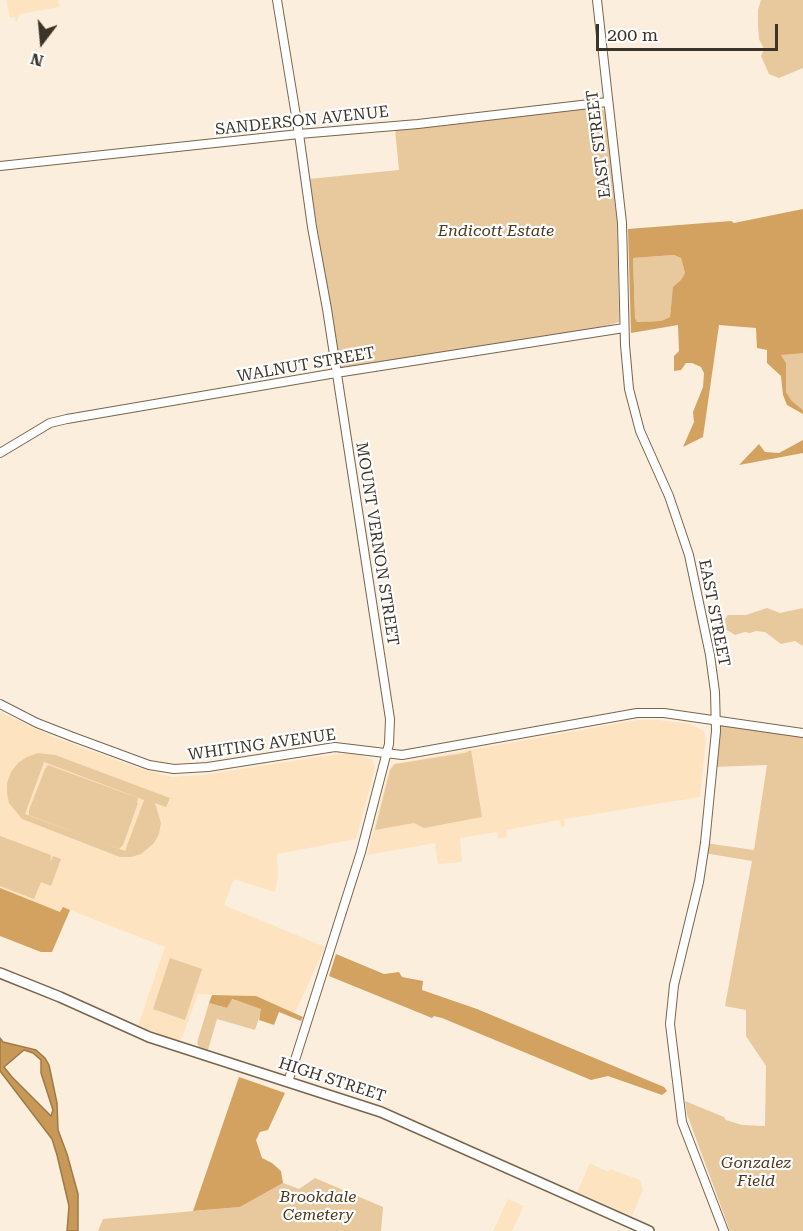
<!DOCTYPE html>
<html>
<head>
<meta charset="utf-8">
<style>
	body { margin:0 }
	#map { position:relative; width:803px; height:1231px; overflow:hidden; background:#fceedd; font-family:"Roboto Serif",serif }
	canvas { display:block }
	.north { position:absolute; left:12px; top:12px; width:60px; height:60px; -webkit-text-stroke:4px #fff; paint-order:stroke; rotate:196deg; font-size:16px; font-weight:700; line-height:24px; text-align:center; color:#3c3429 }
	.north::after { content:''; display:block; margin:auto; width:21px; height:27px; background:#3c3429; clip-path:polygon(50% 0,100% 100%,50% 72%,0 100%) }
	.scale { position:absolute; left:596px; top:24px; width:182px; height:27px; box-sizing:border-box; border:3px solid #3c3429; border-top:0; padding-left:8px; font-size:18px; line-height:21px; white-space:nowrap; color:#3c3429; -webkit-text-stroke:4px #fff; paint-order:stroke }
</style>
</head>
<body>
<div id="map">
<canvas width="803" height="1231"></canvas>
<div class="north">N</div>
<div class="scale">200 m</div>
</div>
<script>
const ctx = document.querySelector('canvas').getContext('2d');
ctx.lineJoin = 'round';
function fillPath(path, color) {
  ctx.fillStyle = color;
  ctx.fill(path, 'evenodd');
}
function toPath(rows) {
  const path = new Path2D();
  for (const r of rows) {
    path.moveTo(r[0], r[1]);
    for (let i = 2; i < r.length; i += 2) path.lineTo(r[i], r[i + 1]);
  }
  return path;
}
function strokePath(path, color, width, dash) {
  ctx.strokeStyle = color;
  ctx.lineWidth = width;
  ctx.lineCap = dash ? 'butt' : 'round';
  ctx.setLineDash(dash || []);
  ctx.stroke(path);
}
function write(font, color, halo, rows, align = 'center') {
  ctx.font = font + ' "Roboto Serif",serif';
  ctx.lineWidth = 4.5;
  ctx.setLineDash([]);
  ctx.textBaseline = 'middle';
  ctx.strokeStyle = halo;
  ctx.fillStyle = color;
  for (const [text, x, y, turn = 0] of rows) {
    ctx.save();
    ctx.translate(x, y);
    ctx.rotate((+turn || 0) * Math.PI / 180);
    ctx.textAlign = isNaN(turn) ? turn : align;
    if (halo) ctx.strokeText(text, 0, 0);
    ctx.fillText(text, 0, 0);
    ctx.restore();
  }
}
const built = toPath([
	[6,0,58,0,59,7,20,14,16,23,15,17,10,18],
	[0,712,53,737,138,768,172,777,203,775,338,754,354,754,372,759,375,768,356,839,277,854,278,876,275,892,234,879,224,905,325,947,295,1013,256,996,198,994,182,1038,178,1041,138,1026,165,947,70,910,52,952,41,952,0,936],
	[637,720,659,720,690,724,704,731,706,740,700,797,564,819,565,826,561,827,559,820,506,830,507,837,498,839,497,832,460,838,462,862,438,864,435,843,367,855,389,770,393,764],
	[590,1163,608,1172,610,1169,640,1180,643,1190,632,1216,577,1192],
	[508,1199,524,1206,512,1231,493,1231]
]);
const green = toPath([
	[761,0,803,0,803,68,779,78,769,74,761,56,764,49,759,39,758,26,758,10],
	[598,107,604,110,606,115,617,215,619,322,602,327,341,369,309,179,399,170,395,129],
	[674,255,681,258,685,273,672,298,670,317,661,321,637,322,635,318,633,258],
	[803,314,803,410,792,401,786,392,786,363,780,354],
	[767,608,780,613,803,608,803,646,795,641,781,644,765,632,756,631,750,633,745,632,735,635,727,630,725,619,728,615,746,615],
	[716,720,803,733,803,1231,730,1231,687,1114,685,1101,724,1117,726,1120,742,1125,765,1126,766,1066,746,1036,746,1010,725,1006,752,861,704,853,705,843,754,850,767,765,712,767],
	[471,750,482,817,424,828,414,823,375,830,390,770,395,764,465,753],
	[38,753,55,755,170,798,166,807,155,803,161,823,159,834,154,843,141,854,131,857,120,857,22,819,9,803,7,793,7,783,11,772,18,763,27,757],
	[44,762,144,800,125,851,25,814],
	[48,765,138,798,137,803,138,803,123,845,119,849,29,815,29,810,45,769],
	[0,836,51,855,50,862,53,856,61,859,51,886,41,882,34,899,0,886],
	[170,958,202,969,185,1020,153,1009],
	[231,999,262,1009,255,1030,217,1019,208,1050,199,1047,197,1043,209,1003,227,1008],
	[315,1178,383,1207,381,1231,98,1231,103,1219,240,1207,283,1183,299,1189]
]);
const forest = toPath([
	[803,209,803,353,781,355,786,363,786,392,792,401,803,410,803,414,787,405,783,395,781,376,767,363,767,350,757,348,756,328,719,325,703,437,683,447,694,422,693,412,703,387,704,373,701,367,692,363,686,363,681,370,674,371,674,356,679,351,678,325,631,333,628,229,731,221,734,223],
	[674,255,681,258,685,273,681,280,673,287,670,317,661,321,637,322,635,318,633,258],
	[803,440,803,453,739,465,759,444,765,452,779,453],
	[0,888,60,912,63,907,70,910,52,952,41,952,0,936],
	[336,954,384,974,399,972,402,977,423,981,422,990,477,1009,664,1087,667,1091,662,1095,608,1076,591,1080,442,1018,434,1016,432,1018,329,976],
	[212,995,256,996,303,1017,301,1021,279,1012,274,1025,259,1020,261,1009,232,999,227,1008,209,1003],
	[239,1077,285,1093,268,1130,260,1132,256,1140,262,1158,272,1163,281,1171,283,1183,240,1207,193,1211]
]);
const water = toPath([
	[0,1038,3,1042,36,1050,45,1058,49,1065,57,1103,58,1130,67,1154,78,1194,78,1231,67,1231,69,1206,57,1155,52,1139,0,1071,0,1038],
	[24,1050,33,1053,41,1060,41,1073,53,1110,51,1116,12,1077,4,1067,24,1050]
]);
const secondary = toPath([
	[277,0,299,134,312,227,327,309,390,719,389,744,361,852,288,1082],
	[597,0,622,223,625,345,629,389,640,431,669,496,689,555,710,655,715,692,716,731,705,843,699,882,674,985,670,1024,682,1122,724,1231],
	[0,166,299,134,418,124,607,102],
	[0,453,50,423,67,419,336,373,624,328],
	[0,704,37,723,73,737,149,765,174,769,208,767,335,747,402,755,637,713,664,713,803,733]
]);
const primary = toPath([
	[0,973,60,997,149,1037,381,1112,649,1231]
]);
const streetNames = [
	["SANDERSON AVENUE",302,121,-6],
	["EAST STREET",599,144,-97],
	["WALNUT STREET",306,365,-10],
	["MOUNT VERNON STREET",377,544,81],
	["EAST STREET",714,613,79],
	["WHITING AVENUE",262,745,-8],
	["HIGH STREET",332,1080,18]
];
const parkNames = [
	["Endicott Estate",496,231],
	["Gonzalez",756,1163],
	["Field",756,1181],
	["Brookdale",318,1197],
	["Cemetery",318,1215]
];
fillPath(built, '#fde3c0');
fillPath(green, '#e8c89d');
fillPath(forest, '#d3a260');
fillPath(water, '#c89856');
strokePath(water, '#9e7a48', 1.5);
strokePath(secondary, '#78654c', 10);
strokePath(primary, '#78654c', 12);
strokePath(secondary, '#fff', 8);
strokePath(primary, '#fff', 9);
write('16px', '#3c3429', '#fff', streetNames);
write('italic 16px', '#4d381b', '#fff', parkNames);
</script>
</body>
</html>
